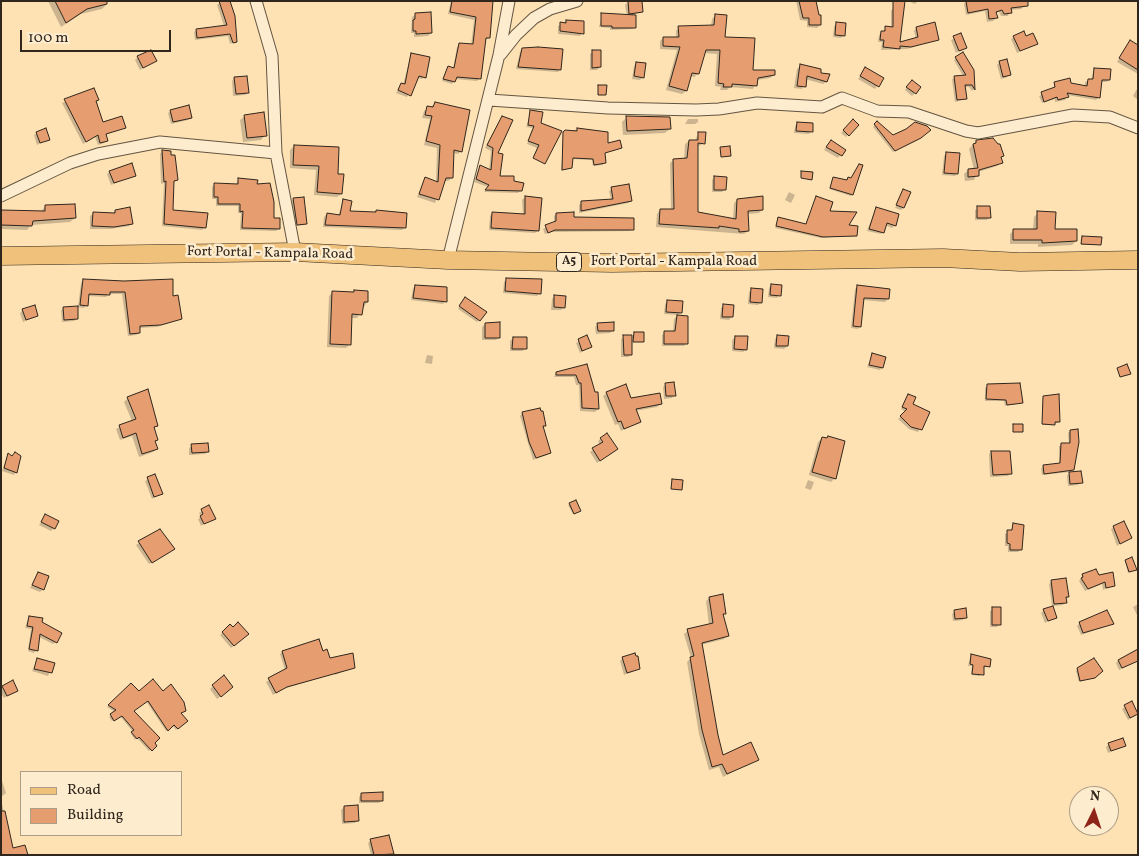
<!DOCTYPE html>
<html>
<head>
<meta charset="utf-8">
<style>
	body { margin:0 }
	#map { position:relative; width:1139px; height:856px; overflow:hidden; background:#fee2b3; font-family:Vollkorn,serif }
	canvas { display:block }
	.frame { position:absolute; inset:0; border:2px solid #2f261d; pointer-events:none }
	.legend { position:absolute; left:20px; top:771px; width:162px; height:65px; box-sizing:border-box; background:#feecce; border:1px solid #ab9d87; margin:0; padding:6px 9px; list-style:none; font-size:15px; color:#2f261d }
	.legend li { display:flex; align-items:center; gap:10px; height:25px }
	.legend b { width:25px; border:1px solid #ab9d87 }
	.north { position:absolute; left:1069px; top:786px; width:50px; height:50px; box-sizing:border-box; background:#feecce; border:1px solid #ab9d87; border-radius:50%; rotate:4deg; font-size:14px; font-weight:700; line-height:20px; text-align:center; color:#2f261d }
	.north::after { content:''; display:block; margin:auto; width:18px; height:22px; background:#8f2418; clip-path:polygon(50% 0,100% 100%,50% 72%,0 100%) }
	.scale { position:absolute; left:20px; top:30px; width:151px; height:22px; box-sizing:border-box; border:2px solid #2f261d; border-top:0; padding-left:6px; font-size:15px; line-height:18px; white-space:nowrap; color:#2f261d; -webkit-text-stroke:4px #feecce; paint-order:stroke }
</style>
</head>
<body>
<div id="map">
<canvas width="1139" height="856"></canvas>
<div class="frame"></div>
<ul class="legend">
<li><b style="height:6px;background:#efc17a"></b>Road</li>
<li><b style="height:14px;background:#e69e71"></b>Building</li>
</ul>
<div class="north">N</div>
<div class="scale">100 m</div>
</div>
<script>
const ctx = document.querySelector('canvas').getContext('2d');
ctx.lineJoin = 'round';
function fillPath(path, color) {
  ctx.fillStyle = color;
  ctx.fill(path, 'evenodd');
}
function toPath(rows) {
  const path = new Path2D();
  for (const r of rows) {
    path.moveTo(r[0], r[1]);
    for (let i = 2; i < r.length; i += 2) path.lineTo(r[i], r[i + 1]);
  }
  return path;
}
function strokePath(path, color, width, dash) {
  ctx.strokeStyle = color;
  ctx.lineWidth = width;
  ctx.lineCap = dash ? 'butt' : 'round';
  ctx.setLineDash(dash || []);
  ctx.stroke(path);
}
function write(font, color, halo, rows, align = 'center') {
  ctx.font = font + ' Vollkorn,serif';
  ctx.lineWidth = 5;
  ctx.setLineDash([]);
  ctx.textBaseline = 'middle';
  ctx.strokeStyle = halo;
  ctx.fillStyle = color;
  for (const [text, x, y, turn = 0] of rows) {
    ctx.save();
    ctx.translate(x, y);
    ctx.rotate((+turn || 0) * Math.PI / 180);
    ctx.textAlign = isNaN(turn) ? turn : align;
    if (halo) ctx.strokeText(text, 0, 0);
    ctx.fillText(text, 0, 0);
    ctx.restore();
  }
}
const shadow = toPath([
	[48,1,106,1,107,4,102,9,81,14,61,27],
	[451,1,475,1,489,38,484,40,480,78,477,81,455,79,452,84,442,81,446,70,448,67,453,69,457,47,460,45,471,46,474,20,448,14],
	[796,1,814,1,820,25,817,28,807,27,807,21,800,20],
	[908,1,918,1,915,4],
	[966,1,1024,6,1021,9,1010,10,1008,16,1001,16,999,12,995,13,996,18,993,21,987,22,985,11,966,15,964,4],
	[220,2,235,41,230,44,228,36,195,40,194,32,197,30,224,26,217,5],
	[628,2,642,11,634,15,635,27,632,29,610,30,610,28,599,27,602,15,627,16,625,5],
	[893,8,899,44,916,39,914,31,916,28,938,39,907,49,881,50,882,42,878,42,879,35,886,28,891,28,891,11],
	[415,15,431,33,428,36,414,37,414,33,411,33,412,17],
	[715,16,724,38,752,72,774,75,770,78,757,80,753,89,730,87,727,90,720,90,721,87,715,86,717,54,704,53,698,74,694,77,690,76,686,91,682,94,666,90,677,50,660,49,660,41,663,38,676,38,676,31,679,27,711,26,712,19],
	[566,21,582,33,580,36,558,34,558,26],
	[837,24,844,35,841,38,833,37,834,26],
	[960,35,965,48,956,53,951,40],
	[1014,37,1025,37,1036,44,1017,53,1011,39],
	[1127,45,1138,47,1138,74,1117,62],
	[522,49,560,69,558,72,516,69,520,52],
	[593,51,600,67,597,70,590,70,590,54],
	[411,54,424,77,422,79,417,78,407,97,396,93,399,87,403,85],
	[138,57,155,61,140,70,135,60],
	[956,58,972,70,974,89,972,91,969,87,964,87,965,99,955,102,952,79,963,76,954,60],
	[1000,62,1010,75,1007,77,1001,79,997,65],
	[636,64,643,77,640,80,632,79,634,66],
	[800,66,820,74,826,82,823,84,805,79,802,89,794,88,797,69],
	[1094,69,1109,80,1106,82,1100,82,1099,97,1096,100,1067,95,1065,100,1055,102,1055,99,1042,103,1039,96,1053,89,1055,83,1085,87,1085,82,1091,80],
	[863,72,882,79,875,89,858,79],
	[234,78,248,93,245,95,233,96,232,81],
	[909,84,915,93,912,96,905,90],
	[1138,87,1138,100,1133,96],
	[94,89,102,124,125,127,105,135,107,140,104,143,98,145,95,137,83,144,62,103],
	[435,104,461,151,458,154,453,153,452,178,448,181,444,181,435,203,417,197,425,179,436,182,437,148,424,145,430,119,422,118,424,111],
	[171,111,191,118,188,120,171,124,168,113],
	[531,112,539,123,545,162,533,157,537,148,527,144,533,128,526,127],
	[245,116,265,135,261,140,243,142,240,120],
	[627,117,670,129,665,133,623,135,622,122],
	[688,119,698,119,698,122,695,124,685,124],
	[500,120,496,154,499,177,513,182,521,190,518,193,484,192,488,187,474,182,480,167,489,170,491,151,485,148],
	[853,121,857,125,846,137,841,133],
	[797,123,811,131,809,134,794,133,795,126],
	[877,123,893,137,929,130,918,140,893,152,873,127],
	[578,129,607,145,621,147,604,153,603,165,593,166,592,160,571,159,571,168,561,171,564,133],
	[37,133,48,139,37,145,34,135],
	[698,133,704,143,697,147,697,213,733,219,734,203,737,200,762,210,759,213,747,214,748,231,744,234,656,227,657,214,660,210,671,211,670,163,674,160,684,160,685,144,689,141,695,141],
	[976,141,1002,156,1000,158,1001,162,997,166,978,172,974,180,965,181,964,174,968,170,974,170,969,149],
	[828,144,844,150,838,158,824,150],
	[294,146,336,175,341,194,337,197,314,195,316,170,290,168,290,150],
	[162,151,177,180,173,183,171,211,205,227,202,230,162,226,164,183,161,184,160,154],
	[947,153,957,173,955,176,942,175,944,156],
	[110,172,135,175,111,185,107,174],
	[715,177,725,189,722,192,712,192,712,180],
	[834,178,846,180,848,179,852,194,851,196,829,189],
	[238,180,256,186,279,228,276,231,240,230,241,213,238,213,238,206,216,206,216,199,212,199,212,187,215,184,236,185],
	[612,189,631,201,628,203,579,213,579,205,582,202,611,200,609,191],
	[903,191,903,208,901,210,895,208],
	[789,192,795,195,791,203,785,200],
	[525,197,538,230,535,233,489,230,490,216,493,213,523,215,522,200],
	[816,198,828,212,856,235,821,238,775,228,778,218,805,225],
	[293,199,303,199,306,223,303,225,295,226,291,202],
	[344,200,349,212,374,213,376,211,405,227,402,230,323,227,324,217,327,214,338,216],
	[45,206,75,218,70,222,31,225,27,230,1,229,1,211,41,212],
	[876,208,895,225,892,228,885,225,881,234,867,231],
	[978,208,990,217,987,220,975,220,975,210],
	[115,211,132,223,129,226,110,229,90,229,90,216,93,214,112,214],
	[1038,213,1053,230,1076,241,1072,245,1038,247,1038,244,1010,244,1010,234,1014,230,1033,230,1034,217],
	[556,214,573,218,632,229,630,231,552,232,545,234,543,229,554,223,554,216],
	[1082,237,1100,245,1081,245],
	[507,279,540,293,537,296,503,293,504,282],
	[84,280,172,297,181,318,157,327,139,328,139,333,136,335,128,336,122,294,109,294,106,297,88,296,87,305,84,308,76,307,77,319,74,321,62,322,61,310,64,308,78,307,81,283],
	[771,285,779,295,777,298,768,297,769,288],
	[415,286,445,301,443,304,411,300,413,289],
	[858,286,888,299,885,302,863,300,860,326,858,329,851,328,855,289],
	[752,290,761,302,758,305,748,304,749,292],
	[333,292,367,302,357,318,351,318,350,344,346,348,327,347,329,296],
	[555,296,564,307,561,310,551,310,552,299],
	[463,301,479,320,477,322,458,309],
	[668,301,681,312,677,316,686,344,684,346,662,346,662,335,665,332,673,332,674,319,678,315,664,314,665,304],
	[724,305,731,317,729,320,720,319,721,308],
	[23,310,37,316,23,322,20,313],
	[485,324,499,337,496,340,482,340,482,327],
	[598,324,613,330,610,333,596,334,595,327],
	[778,336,787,346,784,349,774,348,775,339],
	[586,337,590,347,580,353,576,343],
	[624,337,631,355,628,357,621,357,621,339],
	[735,337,746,349,743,352,732,351,732,340],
	[513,338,525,348,523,351,510,351,510,341],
	[427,355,433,356,432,364,425,363],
	[873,355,882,368,880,370,867,367],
	[586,365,594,394,597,394,598,409,595,412,580,411,579,385,576,385,574,377,554,377,556,373],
	[666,384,674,395,672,398,664,399,663,387],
	[988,386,1021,403,1005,406,1004,401,985,401,985,388],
	[607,393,630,399,661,404,657,407,635,411,639,422,621,431,618,424,615,425,603,396],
	[908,395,911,405,929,412,918,432,909,429,898,419,906,412,901,409],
	[1044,397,1059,422,1052,425,1042,425],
	[128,398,157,425,153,429,157,440,154,442,157,449,153,452,139,457,132,436,120,440,116,429,132,421,124,402],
	[522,413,545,425,542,428,550,452,547,455,533,460,520,416],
	[1070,431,1073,470,1070,472,1042,475,1041,469,1043,466,1059,465,1059,446,1069,444,1068,433],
	[607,434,617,449,597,463,590,452,600,445,598,441],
	[822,438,835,478,831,482,809,475,818,442],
	[192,446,208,451,205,454,189,455,189,448],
	[991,452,1010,473,1008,476,990,477,989,454],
	[8,455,16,472,14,475,2,471],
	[1069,473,1081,482,1078,485,1068,486,1067,476],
	[155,476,162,493,152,499,145,481],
	[808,480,814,482,811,490,805,488],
	[575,502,579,512,573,514,568,505],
	[208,507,214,518,201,526,198,519,201,517,199,513],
	[45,516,54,528,51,531,39,525],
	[1014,525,1021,549,1018,552,1008,552,1008,546,1005,546,1005,534,1010,531],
	[1114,527,1125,540,1117,546,1111,529],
	[160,530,173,549,149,564,136,545],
	[1125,561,1134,570,1128,573],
	[38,573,43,589,40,592,30,588],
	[1083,575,1098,576,1114,585,1103,590,1102,584,1085,591,1079,581],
	[1052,581,1068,596,1063,605,1052,606,1049,584],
	[709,598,724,614,722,616,727,636,724,639,701,645,722,756,758,759,723,777,719,767,709,770,699,734,687,662,691,658,684,634,688,631,709,625,706,601],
	[1138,604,1138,615,1137,615,1133,607],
	[993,609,1000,624,997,627,990,627,990,611],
	[1044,610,1056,617,1045,623,1041,613],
	[955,611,966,617,963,620,953,621,952,614],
	[29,617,41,623,56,642,53,644,39,637,36,650,34,653,28,651,31,629,25,628],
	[1080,623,1112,624,1081,635,1077,626],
	[230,626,247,634,231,648,220,635],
	[282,652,322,652,329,659,354,667,335,675,335,673,283,689,273,695,266,682,285,670,280,654],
	[971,655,989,666,983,668,980,676,971,675,972,666,968,666],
	[623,658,639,669,624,675,620,661],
	[38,660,53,664,48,676,32,671],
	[1118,661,1138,661,1119,670,1116,663],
	[1078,669,1099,672,1079,682,1076,671],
	[224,677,229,690,217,699,210,689],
	[131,684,139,693,183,712,180,714,186,721,176,730,172,725,166,731,146,701,133,711,156,746,149,751,137,738,135,740,131,734,133,732,120,716,112,721,109,717,115,712,107,707],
	[2,687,17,691,4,698,1,693],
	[1132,702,1138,714,1128,720,1122,709],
	[1109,744,1125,745,1108,753,1106,747],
	[2,781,6,793,1,797,1,782],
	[362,794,382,800,379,803,359,803,359,797],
	[1,799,11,846,1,855],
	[344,807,357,821,355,823,342,824,341,810],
	[371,840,392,853,371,855,368,843]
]);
const building = toPath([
	[55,1,107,1,107,4,87,9,66,23,55,1],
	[219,1,230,1,235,16,237,42,233,43,230,34,197,38,196,29,227,25,219,1],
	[452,1,493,1,490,38,486,38,481,79,457,77,455,82,443,79,448,66,454,68,459,43,473,44,476,17,450,12,452,1],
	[628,1,642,1,643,12,629,14,628,1],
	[799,1,816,1,819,15,821,15,821,25,809,25,809,18,803,18,799,1],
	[893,1,905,1,900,42,918,37,916,27,935,22,939,40,911,47,900,46,900,49,883,47,884,40,880,40,881,31,885,31,885,26,893,27,893,1],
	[966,1,1028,1,1028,6,1011,8,1012,13,1004,14,1002,10,996,12,998,18,989,19,988,9,968,13,966,1],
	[431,12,432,33,416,34,416,31,413,31,413,20,415,19,415,13,431,12],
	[601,13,636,15,636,28,612,28,612,26,601,26,601,13],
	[715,14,727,15,725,37,755,38,753,70,775,70,775,75,758,78,757,86,732,84,732,87,723,87,724,84,718,83,720,50,706,50,699,74,692,73,687,91,669,86,680,47,663,46,663,37,679,37,678,26,714,25,715,14],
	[566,20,584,21,584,34,560,31,560,22,566,23,566,20],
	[836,22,846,23,845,36,835,35,836,22],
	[1024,31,1026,36,1033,33,1038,44,1020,51,1013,36,1024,31],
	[961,33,967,48,959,51,953,36,961,33],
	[1130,40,1138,45,1138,70,1119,58,1130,40],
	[538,47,563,49,561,70,518,67,522,48,538,47],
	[151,50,157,61,143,68,137,56,151,50],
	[592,50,601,50,601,67,592,68,592,50],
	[963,52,974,70,975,90,972,85,965,85,967,99,957,100,954,76,966,75,955,57,963,52],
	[411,53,430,57,426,78,419,76,411,96,398,90,401,83,405,84,411,53],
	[1007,59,1011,75,1003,77,999,61,1007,59],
	[636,62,646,63,644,78,634,76,636,62],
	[800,64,821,69,821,73,830,74,827,82,807,76,806,87,797,86,800,64],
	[865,67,884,78,879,87,860,76,865,67],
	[1094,68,1111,69,1110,80,1102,80,1100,98,1067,93,1069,97,1058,100,1057,97,1044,102,1041,92,1055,87,1054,82,1070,78,1071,83,1087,86,1088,79,1093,79,1094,68],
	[247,76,249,93,236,94,234,77,247,76],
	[912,80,921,87,916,94,906,87,912,80],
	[598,85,607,85,606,95,598,95,598,85],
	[94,88,99,100,96,101,103,122,122,116,126,128,106,134,108,141,100,143,98,135,86,142,64,99,94,88],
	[435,102,470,110,462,152,454,150,453,178,446,178,439,200,419,194,425,177,438,182,440,145,426,141,432,116,425,115,427,106,433,107,435,102],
	[189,105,192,118,173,122,170,110,189,105],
	[530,110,543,112,541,123,562,131,545,164,533,158,539,145,528,141,534,126,528,125,530,110],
	[264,112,267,136,247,138,244,115,264,112],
	[502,116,513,120,498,153,503,154,500,176,514,176,514,181,524,183,522,191,485,190,489,185,476,179,480,165,491,170,493,148,487,145,502,116],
	[626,116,670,117,671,129,627,131,626,116],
	[853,119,859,125,849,136,843,130,853,119],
	[877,121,893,135,906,129,915,122,927,126,931,130,921,138,895,151,874,124,877,121],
	[797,122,813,123,813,132,796,131,797,122],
	[46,128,50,140,40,143,36,132,46,128],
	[577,128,608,132,608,143,620,140,622,148,605,153,606,163,594,165,593,159,573,158,572,168,562,170,563,132,565,130,577,131,577,128],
	[698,132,706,132,705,144,698,143,698,212,736,219,737,199,763,196,763,210,748,211,749,231,739,232,739,229,719,226,719,228,659,224,660,209,674,209,673,159,687,158,689,140,698,140,698,132],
	[993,138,998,144,1000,144,1004,156,1001,157,1003,163,979,170,979,176,968,177,968,169,978,168,973,144,976,143,976,140,993,138],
	[831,140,846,150,842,156,826,147,831,140],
	[294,145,339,147,338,174,344,174,342,194,317,192,319,166,293,165,294,145],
	[730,146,731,156,721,157,720,147,730,146],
	[162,150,171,151,171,155,175,155,178,180,174,181,173,210,208,213,206,228,164,224,166,181,164,182,162,150],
	[946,152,960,153,958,174,944,173,946,152],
	[132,163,136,176,114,183,109,171,132,163],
	[859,164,863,165,853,195,830,188,833,177,847,180,848,177,851,178,859,164],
	[801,171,813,172,812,180,801,178,801,171],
	[714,176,727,177,726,190,714,190,714,176],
	[238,178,258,180,257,184,270,183,274,202,274,218,280,218,280,229,242,228,243,211,240,212,240,204,218,204,218,197,214,197,214,183,238,184,238,178],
	[629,184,632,201,581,211,581,201,613,199,611,187,629,184],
	[903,189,911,192,904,208,896,205,903,189],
	[525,196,542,198,539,231,491,228,492,212,525,214,525,196],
	[816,196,833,202,830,211,857,212,849,225,858,226,857,236,823,237,776,226,778,217,806,224,816,196],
	[304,197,307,224,297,225,293,198,304,197],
	[343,199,352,201,350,211,376,212,376,210,407,213,406,228,325,225,327,213,340,215,343,199],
	[75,204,76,218,33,221,32,226,1,225,1,210,45,211,45,205,75,204],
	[977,206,990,206,991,218,977,218,977,206],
	[130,207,133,224,114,227,92,226,93,212,115,213,115,210,130,207],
	[876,207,899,214,896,226,887,223,884,233,869,229,876,207],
	[1037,211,1056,212,1055,229,1077,229,1077,241,1042,243,1042,240,1013,240,1013,229,1037,229,1037,211],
	[574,212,574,217,634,218,634,230,555,230,548,233,545,225,556,221,556,213,574,212],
	[1082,236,1102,237,1101,245,1081,244,1082,236],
	[506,278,542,279,541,294,505,291,506,278],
	[83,279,124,281,173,279,173,296,178,295,182,319,161,325,140,326,140,333,130,334,125,292,110,292,110,295,89,294,88,306,80,305,83,279],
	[771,284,782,285,781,296,770,295,771,284],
	[415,285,447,287,447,302,413,298,415,285],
	[857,285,890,289,889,299,864,298,861,327,853,326,857,285],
	[751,288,763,289,762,303,750,302,751,288],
	[354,290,368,291,368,302,364,302,362,315,352,314,351,345,330,344,332,291,354,292,354,290],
	[554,295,566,296,565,308,554,307,554,295],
	[465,297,487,312,480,321,459,306,465,297],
	[667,300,683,301,682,313,666,312,667,300],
	[723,304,734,305,733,317,722,317,723,304],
	[35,305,38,316,26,320,22,309,35,305],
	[78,306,78,319,64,320,63,307,78,306],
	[677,315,688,316,688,344,664,344,664,331,675,331,677,315],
	[500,322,500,338,485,338,485,323,500,322],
	[614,322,614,331,598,331,597,323,614,322],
	[634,332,644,332,644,342,633,342,634,332],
	[587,335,592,347,582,351,578,339,587,335],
	[623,335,632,335,632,355,624,355,623,335],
	[777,335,789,336,788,346,776,346,777,335],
	[735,336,748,336,747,350,734,349,735,336],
	[513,337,527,337,527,349,512,349,513,337],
	[872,353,886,357,883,368,869,365,872,353],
	[587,364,595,392,598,392,599,409,582,408,581,383,579,383,576,375,556,375,556,372,587,364],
	[1127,364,1131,374,1120,377,1117,368,1127,364],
	[674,382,676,396,666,396,665,383,674,382],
	[1020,383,1023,403,1007,405,1006,400,986,399,987,384,1020,383],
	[626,384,631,398,660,393,662,404,636,409,641,422,624,429,621,421,618,422,606,392,626,384],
	[148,389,158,426,154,427,158,440,155,441,158,449,142,454,136,433,123,438,119,425,136,419,127,397,148,389],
	[908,394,916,397,913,404,930,412,922,430,911,427,900,416,907,409,902,407,908,394],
	[1059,394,1060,422,1055,422,1055,425,1042,424,1043,396,1059,394],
	[540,408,541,411,543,411,546,426,543,426,551,453,536,458,529,442,522,412,540,408],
	[1013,424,1023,424,1023,432,1013,432,1013,424],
	[1078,429,1079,442,1074,470,1044,474,1043,465,1060,463,1061,443,1070,443,1070,430,1078,429],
	[607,433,618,449,600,461,592,448,603,442,600,438,607,433],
	[828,436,845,441,836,479,812,472,822,437,827,438,828,436],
	[208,443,209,452,192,453,191,444,208,443],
	[991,451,1010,451,1012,474,993,475,991,451],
	[15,452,21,456,17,473,4,468,8,453,12,456,15,452],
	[1081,471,1083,483,1070,484,1069,472,1081,471],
	[155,474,163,494,154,497,147,477,155,474],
	[672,479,683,480,682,490,671,489,672,479],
	[576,500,581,511,574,514,569,503,576,500],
	[209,505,216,519,204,524,200,516,203,514,201,509,209,505],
	[45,514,59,521,55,529,41,522,45,514],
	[1124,521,1132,538,1120,544,1113,526,1124,521],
	[1013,523,1024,525,1022,550,1010,550,1010,544,1007,543,1007,530,1012,530,1013,523],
	[160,529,175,549,152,563,138,541,160,529],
	[1132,557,1137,570,1129,572,1125,560,1132,557],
	[1096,569,1099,575,1113,572,1115,586,1106,588,1105,582,1088,589,1081,578,1083,577,1082,574,1096,569],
	[38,572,49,576,44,590,32,585,38,572],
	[1066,578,1069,597,1066,597,1067,603,1054,604,1051,580,1066,578],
	[723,594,726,614,723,614,729,636,702,643,718,735,723,755,751,742,759,760,727,774,722,764,712,767,702,730,690,657,694,656,687,629,713,623,709,597,723,594],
	[1053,606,1057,618,1048,621,1043,609,1053,606],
	[992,607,1001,607,1001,625,992,625,992,607],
	[966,608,967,618,955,619,954,610,966,608],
	[1107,610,1114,624,1083,633,1079,622,1107,610],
	[29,616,43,618,42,622,62,633,57,643,40,634,38,651,29,649,33,627,27,626,29,616],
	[238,622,249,634,234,646,222,632,230,624,233,627,238,622],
	[319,639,323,651,327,649,330,658,353,653,355,668,287,687,276,693,268,678,287,668,282,651,319,639],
	[1138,649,1138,661,1122,668,1118,660,1138,649],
	[635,653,636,656,638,656,640,669,627,673,622,657,635,653],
	[971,654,991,659,990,667,984,666,984,675,972,674,973,665,970,664,971,654],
	[37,658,55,663,52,673,34,669,37,658],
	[1094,658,1103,671,1095,678,1080,681,1077,668,1094,658],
	[224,675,233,687,221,697,212,685,224,675],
	[153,679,163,691,171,684,184,702,186,711,181,713,188,721,178,729,174,725,168,731,148,701,134,711,160,738,155,743,157,746,152,751,139,737,137,739,131,732,134,730,122,716,114,721,110,714,116,710,108,705,131,683,139,691,153,679],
	[13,680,18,691,7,696,2,686,13,680],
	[1132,701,1138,714,1130,718,1124,705,1132,701],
	[1123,738,1126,746,1111,751,1108,743,1123,738],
	[383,792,383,801,361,801,361,793,383,792],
	[358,805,359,821,344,822,344,806,358,805],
	[1,811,5,811,13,848,25,845,28,855,1,855,1,811],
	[389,835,394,854,374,855,370,839,389,835]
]);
const minor = toPath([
	[256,1,272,56,276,153,295,252],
	[501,54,516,35,534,18,550,9,577,1],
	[489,100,608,108,696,110,719,109,757,103,822,107,842,98,877,111,909,112,966,131,978,133,1073,115,1110,117,1138,128],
	[1,196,70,163,98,154,160,142,276,153],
	[448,260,499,55,509,1]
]);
const primary = toPath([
	[1,256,295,252,448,260,612,263,943,258,1020,262,1138,260]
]);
const shields = [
	[569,262,25]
];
const shieldNames = [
	["A5",569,262]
];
const streetNames = [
	["Fort Portal - Kampala Road",270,254,1],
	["Fort Portal - Kampala Road",674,262]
];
fillPath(shadow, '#0003');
fillPath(building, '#e69e71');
strokePath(building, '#2f261d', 1);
strokePath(minor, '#635542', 13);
strokePath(primary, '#2f261d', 19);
strokePath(minor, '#feecce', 11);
strokePath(primary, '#efc17a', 18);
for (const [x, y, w] of shields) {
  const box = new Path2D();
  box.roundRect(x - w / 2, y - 9.5, w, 19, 4);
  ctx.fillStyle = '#feecce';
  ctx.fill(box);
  strokePath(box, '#2f261d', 1);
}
write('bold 12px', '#2f261d', null, shieldNames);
write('14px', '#2f261d', '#feecce', streetNames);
</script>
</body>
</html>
